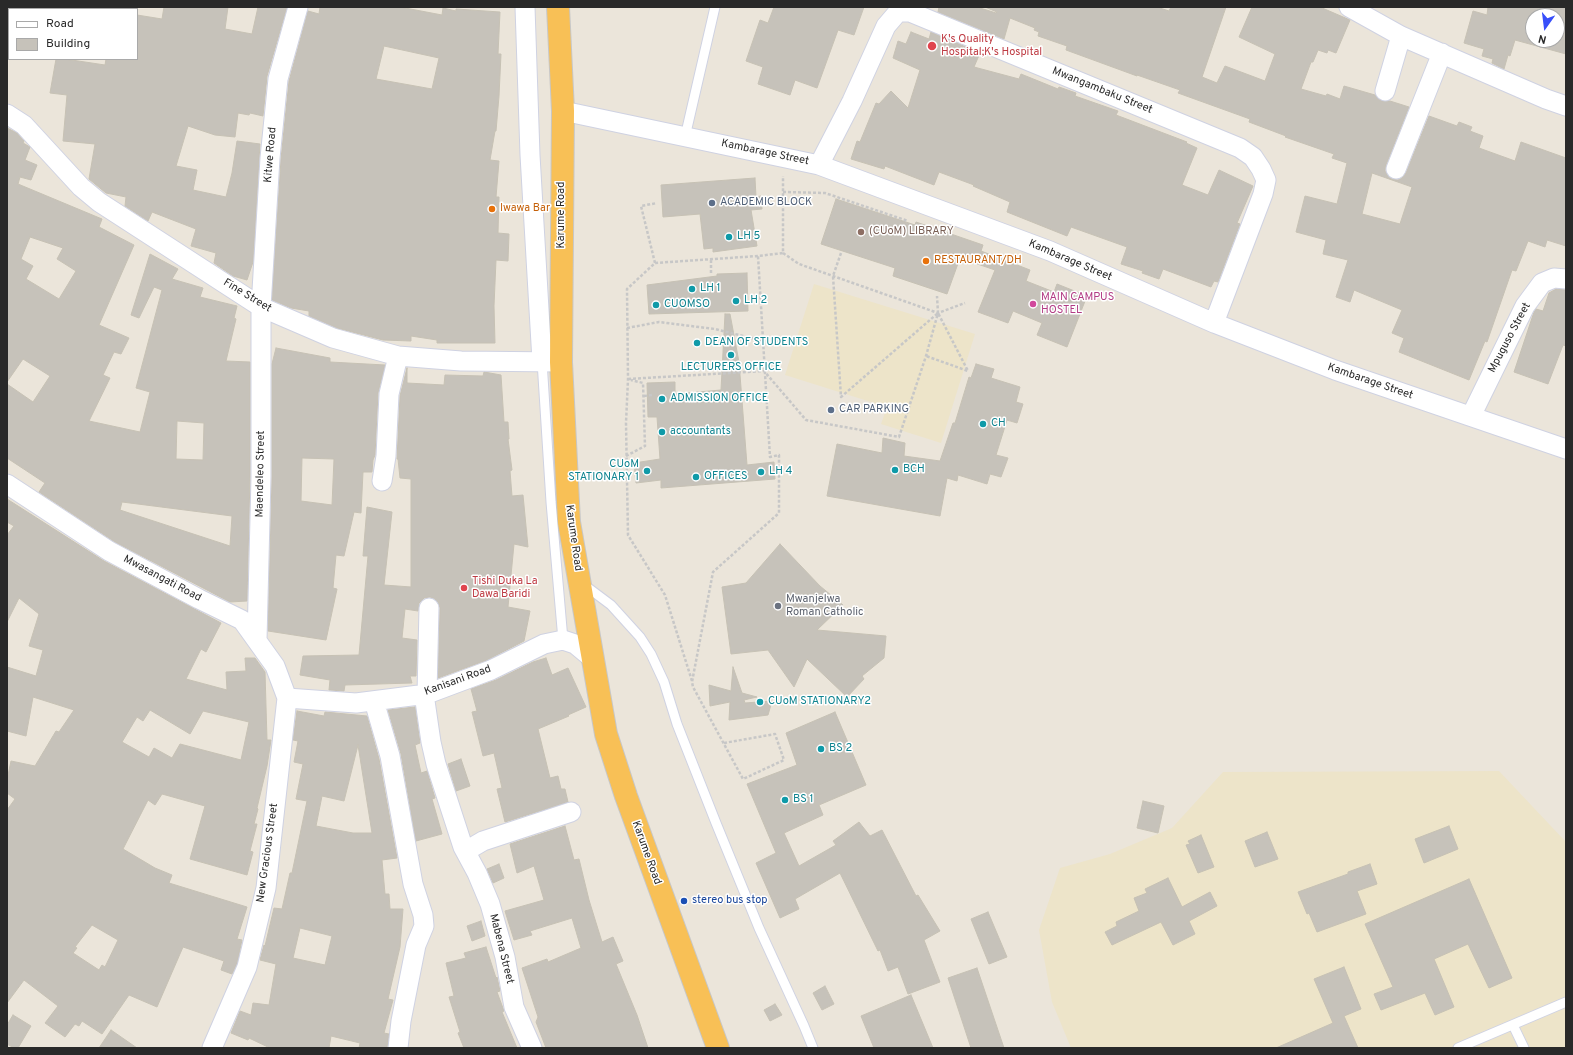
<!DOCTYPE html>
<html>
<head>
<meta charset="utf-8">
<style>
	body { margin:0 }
	#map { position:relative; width:1573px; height:1055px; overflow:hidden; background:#ebe5da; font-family:Overpass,sans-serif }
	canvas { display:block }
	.frame { position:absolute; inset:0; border:8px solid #292929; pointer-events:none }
	.legend { position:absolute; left:8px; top:8px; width:130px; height:52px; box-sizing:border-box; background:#fff; border:1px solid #a9a9a9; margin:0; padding:5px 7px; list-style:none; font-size:12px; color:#292929 }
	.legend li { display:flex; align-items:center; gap:8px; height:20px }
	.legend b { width:20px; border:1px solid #a9a9a9 }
	.north { position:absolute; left:1525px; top:8px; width:40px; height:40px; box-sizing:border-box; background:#fff; border:1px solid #a9a9a9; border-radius:50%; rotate:194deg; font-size:11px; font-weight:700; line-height:16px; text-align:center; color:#292929 }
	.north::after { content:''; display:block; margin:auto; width:14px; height:18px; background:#384ffa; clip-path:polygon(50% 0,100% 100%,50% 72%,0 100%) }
</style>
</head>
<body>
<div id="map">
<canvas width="1573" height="1055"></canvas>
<div class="frame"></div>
<ul class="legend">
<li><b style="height:5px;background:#fff"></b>Road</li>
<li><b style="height:11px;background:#c6c2ba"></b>Building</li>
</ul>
<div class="north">N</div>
</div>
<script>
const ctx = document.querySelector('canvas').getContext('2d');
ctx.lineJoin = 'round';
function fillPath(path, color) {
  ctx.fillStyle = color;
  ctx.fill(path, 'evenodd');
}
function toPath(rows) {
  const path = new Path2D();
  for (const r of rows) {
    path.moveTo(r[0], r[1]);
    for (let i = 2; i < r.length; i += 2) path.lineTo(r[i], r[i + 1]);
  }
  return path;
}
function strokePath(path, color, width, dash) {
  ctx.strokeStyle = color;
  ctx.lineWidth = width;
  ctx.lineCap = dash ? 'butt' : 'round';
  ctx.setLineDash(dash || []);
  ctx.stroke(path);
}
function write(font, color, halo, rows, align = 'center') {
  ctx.font = font + ' Overpass,sans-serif';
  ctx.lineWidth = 3;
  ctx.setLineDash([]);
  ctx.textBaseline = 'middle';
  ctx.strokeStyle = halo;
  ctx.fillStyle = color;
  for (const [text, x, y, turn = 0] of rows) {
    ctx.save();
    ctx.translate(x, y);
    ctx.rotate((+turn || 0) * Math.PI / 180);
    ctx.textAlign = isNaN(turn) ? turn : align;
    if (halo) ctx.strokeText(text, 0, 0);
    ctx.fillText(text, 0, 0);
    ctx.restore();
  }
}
const education = toPath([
	[814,284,975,334,941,443,881,424,887,407,785,375],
	[1499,771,1566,842,1566,1048,1071,1048,1052,1002,1039,930,1060,868,1110,854,1172,828,1223,772]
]);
const building = toPath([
	[164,7,228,7,225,29,252,34,258,7,287,7,267,76,263,116,250,113,249,115,238,113,235,137,215,135,188,126,176,166,197,170,193,190,226,197,232,173,237,141,260,144,253,262,247,280,233,276,214,263,216,253,191,246,196,229,152,212,148,221,125,206,126,197,106,193,89,179,95,144,63,141,67,95,50,93,56,59,65,59,105,65,106,59,137,59,137,15,162,19,164,7],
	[320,7,400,7,442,15,443,8,456,11,456,9,500,12,498,54,501,54,499,96,496,131,495,131,490,160,499,161,496,197,499,197,498,233,509,234,508,261,496,260,494,306,495,343,437,343,437,340,411,336,411,341,383,340,337,328,309,316,309,311,291,308,272,300,281,159,289,81,308,11,319,14,320,7],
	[384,46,439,58,432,89,376,79,384,46],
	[774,7,864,7,854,35,838,30,817,88,795,80,790,95,758,84,763,67,746,61,760,20,768,23,774,7],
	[939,7,977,7,996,13,997,12,985,7,1157,7,1169,11,1171,7,1226,7,1202,77,1217,83,1225,66,1265,81,1275,54,1239,37,1252,7,1320,7,1350,20,1336,53,1328,50,1327,53,1318,50,1313,62,1311,62,1301,89,1326,96,1327,94,1340,99,1344,86,1375,95,1382,101,1390,101,1409,107,1386,165,1385,171,1388,176,1392,179,1398,180,1402,178,1406,173,1429,116,1457,126,1459,122,1472,127,1470,131,1483,136,1479,148,1515,161,1521,142,1566,158,1566,246,1547,240,1545,247,1528,241,1516,271,1512,270,1487,342,1485,341,1469,380,1399,352,1404,338,1392,333,1402,310,1354,290,1350,302,1336,297,1348,260,1323,254,1326,240,1296,232,1305,196,1337,204,1347,163,1332,158,1334,154,1285,137,1286,136,1249,122,1250,119,1178,93,1180,90,1137,75,1137,76,1066,50,1067,46,1038,36,1039,32,1034,30,1035,28,1010,18,1004,39,938,12,939,7],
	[1372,173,1412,187,1400,224,1362,214,1372,173],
	[1488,7,1566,7,1566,54,1515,40,1510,56,1508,55,1504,69,1492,63,1493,59,1482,56,1484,49,1464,43,1473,11,1487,15,1488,7],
	[1533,16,1557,16,1557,40,1533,40,1533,16],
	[911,32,929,39,931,32,980,53,974,67,1019,79,1021,74,1058,89,1059,87,1076,93,1075,96,1118,111,1116,115,1187,142,1186,143,1197,148,1182,185,1208,195,1219,170,1253,186,1237,223,1240,224,1218,282,1214,281,1211,287,1163,269,1159,279,1142,273,1143,271,1121,264,1127,247,1071,227,1067,236,1007,212,1010,202,973,186,974,185,939,172,934,185,885,166,884,169,851,159,857,141,860,142,876,103,879,104,891,91,908,108,920,70,893,58,898,41,906,44,911,32],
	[7,128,17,133,24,141,23,143,30,147,25,160,37,165,31,180,20,177,18,184,102,219,99,227,134,245,99,325,129,338,121,354,114,352,103,375,110,378,89,421,140,432,150,392,136,388,162,290,154,287,139,318,131,315,150,254,178,269,172,279,203,288,200,297,237,306,234,318,236,319,226,361,250,362,250,477,247,601,230,602,115,542,39,492,45,483,7,458,7,384,33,402,50,376,23,359,7,382,7,128],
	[30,237,63,248,57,259,76,271,59,299,26,279,33,266,21,259,30,237],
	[177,421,204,423,203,460,176,459,177,421],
	[122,502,232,516,230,546,120,510,122,502],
	[755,178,756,197,761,196,762,209,751,210,757,246,713,252,713,248,704,249,700,214,663,217,661,185,755,178],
	[836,199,915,225,916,222,983,245,981,251,1030,270,1026,281,1054,292,1057,284,1087,296,1067,347,1037,335,1042,323,1013,311,1008,323,978,312,995,270,960,258,947,294,893,276,895,268,821,244,836,199],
	[747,273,748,311,649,314,647,285,717,276,717,274,747,273],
	[1556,289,1566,290,1566,346,1563,345,1548,384,1514,372,1534,312,1536,309,1543,311,1549,293,1556,289],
	[725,314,730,314,739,362,747,465,774,462,775,479,661,488,661,480,636,483,634,463,660,459,657,417,648,417,647,383,675,382,675,394,721,390,725,314],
	[276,348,330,358,330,362,385,365,378,393,375,455,373,460,372,472,363,472,361,513,354,512,344,556,336,555,333,588,337,589,326,640,268,631,272,477,272,364,276,348],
	[302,458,334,459,332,505,301,501,302,458],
	[976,364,994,369,991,378,1020,387,1016,402,1023,404,1017,423,1007,420,996,455,1008,458,1001,477,990,474,987,484,958,475,957,481,947,478,940,516,827,496,837,444,882,453,883,438,905,443,904,456,940,461,953,423,955,423,969,377,971,378,976,364],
	[407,368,407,383,444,385,445,375,483,376,484,372,501,375,504,422,508,422,509,439,508,439,512,470,510,471,512,496,523,495,528,547,514,544,508,607,530,611,524,641,487,660,438,678,440,608,438,602,435,599,430,597,424,598,419,603,418,611,405,609,402,638,417,640,416,676,410,676,412,683,345,685,344,691,329,690,330,680,300,675,303,656,359,655,368,556,363,556,367,507,392,512,384,585,411,587,411,479,400,478,398,459,397,459,400,396,407,368],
	[7,499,104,561,221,623,206,652,201,649,186,679,227,690,226,672,246,671,245,658,255,658,265,672,267,740,271,740,267,766,257,808,258,809,254,824,257,824,250,851,253,852,247,875,190,859,205,806,162,794,155,805,148,800,123,849,155,868,172,875,169,883,247,907,237,939,242,940,237,964,232,974,221,970,224,961,183,947,157,1007,129,995,102,1034,82,1021,79,1026,75,1024,65,1037,45,1023,58,1006,24,980,7,1003,7,810,15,799,7,793,7,780,11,761,35,766,56,731,59,732,74,710,33,697,26,736,7,731,7,667,36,676,43,650,29,646,39,614,19,598,7,622,7,535,14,526,7,522,7,499],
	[150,710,190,734,203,711,249,722,241,760,180,744,172,758,154,748,149,757,122,742,137,717,143,721,150,710],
	[92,925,118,940,105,967,102,965,99,970,73,953,77,948,75,947,92,925],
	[780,544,820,586,843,605,817,630,886,636,884,658,862,676,864,679,847,697,807,659,794,687,768,650,731,654,722,587,746,583,780,544],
	[546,658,552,675,568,668,586,707,568,715,569,716,538,729,550,778,558,776,561,789,565,789,568,802,505,822,497,789,502,788,494,753,483,756,472,712,477,711,471,689,496,680,533,662,546,658],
	[733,667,742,693,757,697,744,700,745,703,772,701,768,715,729,720,730,702,710,706,709,685,731,691,733,667],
	[415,707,420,743,415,745,421,773,427,771,435,798,432,799,442,834,416,841,401,754,388,710,415,707],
	[297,711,324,716,325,712,367,716,379,759,397,858,382,860,385,894,389,894,390,909,403,909,400,947,388,999,393,1000,384,1033,389,1034,387,1048,359,1048,360,1043,331,1036,329,1048,270,1048,249,1038,248,1040,231,1033,240,1011,251,1015,253,1003,269,1005,276,964,260,960,264,945,265,946,274,908,282,909,290,873,292,873,307,801,296,799,303,764,294,762,298,741,293,740,297,711],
	[358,745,372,833,353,833,316,826,322,796,344,801,358,745],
	[300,928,332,936,325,965,293,958,300,928],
	[835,712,866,785,819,805,823,815,784,833,799,866,836,845,833,841,859,822,870,836,882,830,916,896,918,895,940,931,924,940,940,982,908,994,898,967,888,971,880,950,878,951,840,873,795,899,799,909,780,918,756,863,776,853,747,784,797,765,786,733,835,712],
	[461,759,470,786,456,791,448,764,461,759],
	[1143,801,1164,806,1158,833,1137,828,1143,801],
	[565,826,574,860,579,859,589,900,602,942,613,937,623,961,616,964,637,1015,648,1048,546,1048,536,1022,538,1017,522,968,547,959,548,962,581,948,572,918,530,931,532,935,514,940,505,911,544,900,534,866,517,873,510,844,565,826],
	[1449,826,1458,849,1424,863,1415,839,1449,826],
	[1267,832,1278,859,1255,867,1245,841,1267,832],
	[1201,835,1214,867,1198,873,1186,845,1190,844,1188,841,1201,835],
	[499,864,504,878,493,883,487,869,499,864],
	[1370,864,1377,884,1357,891,1366,914,1317,932,1309,913,1307,914,1298,892,1348,874,1348,872,1370,864],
	[1168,878,1182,907,1210,892,1217,906,1189,921,1195,934,1173,945,1161,922,1112,945,1105,932,1117,926,1116,922,1139,911,1134,898,1147,893,1145,889,1168,878],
	[1469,879,1512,978,1489,988,1468,944,1434,959,1454,1007,1435,1015,1425,993,1381,1010,1374,994,1393,987,1365,924,1469,879],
	[988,912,1007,957,989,964,971,919,988,912],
	[481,921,485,936,472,941,467,926,481,921],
	[486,947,496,978,497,977,500,991,497,992,504,1011,502,1012,517,1048,464,1048,458,1033,460,1032,449,997,454,996,446,963,466,958,464,953,486,947],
	[1344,967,1361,1009,1344,1016,1358,1048,1276,1048,1333,1023,1314,979,1344,967],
	[977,968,1004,1048,971,1048,948,978,977,968],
	[825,986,834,1004,822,1010,813,993,825,986],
	[911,995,933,1048,874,1048,861,1016,911,995],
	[775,1004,782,1015,770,1021,764,1010,775,1004],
	[13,1015,31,1026,18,1048,14,1048,7,1044,7,1025,13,1015],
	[111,1030,137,1048,99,1048,111,1030]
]);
const path = toPath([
	[783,192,825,193,908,221],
	[783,253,799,264,938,313,965,303],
	[841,253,833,276,841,397,938,313,968,371,926,356],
	[655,263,641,206,657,203],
	[711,273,711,259],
	[627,328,659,322,715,329,763,341],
	[628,379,764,371,806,420,899,437,926,356,938,313,937,296],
	[644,396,652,395],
	[626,456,645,446,643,383,631,380],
	[692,681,665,595,628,535,626,423,628,379,627,289,655,263,758,256,783,253,783,176],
	[724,743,775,734,784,760,743,779,693,687,692,682,713,572,779,513,779,455,770,457,758,256]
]);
const service = toPath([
	[685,137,715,7],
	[542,361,551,502,563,640],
	[583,584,611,605,640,637,651,654,664,682,677,724,716,823,759,928,804,1026,813,1048],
	[1513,1025,1524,1048],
	[1458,1048,1566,1002]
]);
const minor = toPath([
	[525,7,530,155,542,361],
	[1349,7,1401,36,1546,99,1566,106],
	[1385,91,1401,36],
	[563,111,819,165,1050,251,1214,323,1335,370,1566,449],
	[7,114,24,125,81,187,99,202,261,307,333,338,398,356,461,361,561,362],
	[819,165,852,101,886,26,898,12,910,12,1240,148,1253,157,1261,169,1266,180,1263,194,1214,323],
	[1396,169,1442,53],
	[1471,416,1525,306,1542,283,1554,278,1566,279],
	[382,481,386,456,389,394,398,356],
	[7,484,109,551,199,599,242,620,275,666,287,698,266,888,247,967,212,1048],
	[257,640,261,477,261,307,270,158,278,79,298,7],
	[424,694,431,742,436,764,463,847,477,873,490,904,505,957,514,1007,532,1048],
	[427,694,429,608],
	[287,698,356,703,427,694,491,670,544,644,563,640,575,644,593,659],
	[374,701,390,756,413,884,423,915,424,926,416,945,401,1021,398,1048],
	[466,851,483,841,571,812]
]);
const trunk = toPath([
	[558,7,563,111,561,362,569,522,606,734,626,796,718,1048]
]);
const markers = [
	[932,46,5,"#e0444e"],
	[712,203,4,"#5c6f8a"],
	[492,209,4,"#e8710a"],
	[861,232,4,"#8d6e63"],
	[729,237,4,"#0f9aa8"],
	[926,261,4,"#e8710a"],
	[692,289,4,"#0f9aa8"],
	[736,301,4,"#0f9aa8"],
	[1033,304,4,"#d1479c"],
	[656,305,4,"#0f9aa8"],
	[697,343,4,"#0f9aa8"],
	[731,355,4,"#0f9aa8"],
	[662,399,4,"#0f9aa8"],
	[831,410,4,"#5c6f8a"],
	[983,424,4,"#0f9aa8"],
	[662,432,4,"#0f9aa8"],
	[895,470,4,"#0f9aa8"],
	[647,471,4,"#0f9aa8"],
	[761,472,4,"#0f9aa8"],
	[696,477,4,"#0f9aa8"],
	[464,588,4,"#e0444e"],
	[778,606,4,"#6b7280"],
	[760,702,4,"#0f9aa8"],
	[821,749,4,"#0f9aa8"],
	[785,800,4,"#0f9aa8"],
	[684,901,4,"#1a4fb4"]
];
const healthNames = [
	["K's Quality",941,40],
	["Hospital;K's Hospital",941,53],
	["Tishi Duka La",472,582],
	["Dawa Baridi",472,595]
];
const streetNames = [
	["Mwangambaku Street",1102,91,22],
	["Kambarage Street",765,153,12],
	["Kitwe Road",271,155,-85],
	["Karume Road",562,215,-90],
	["Kambarage Street",1070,261,23],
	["Fine Street",247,296,31],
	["Mpuguso Street",1510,338,-62],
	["Kambarage Street",1370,382,19],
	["Maendeleo Street",261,474,-89],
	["Karume Road",573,538,82],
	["Mwasangati Road",162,579,28],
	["Kanisani Road",458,681,-20],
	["New Gracious Street",268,853,-82],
	["Karume Road",646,853,70],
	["Mabena Street",501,949,76]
];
const serviceNames = [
	["ACADEMIC BLOCK",720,203],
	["CAR PARKING",839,410]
];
const foodNames = [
	["Iwawa Bar",500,209],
	["RESTAURANT/DH",934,261]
];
const educationNames = [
	["(CUoM) LIBRARY",869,232]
];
const cultureNames = [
	["LH 5",737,237],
	["LH 1",700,289],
	["LH 2",744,301],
	["CUOMSO",664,305],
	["DEAN OF STUDENTS",705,343],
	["LECTURERS OFFICE",731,368,"center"],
	["ADMISSION OFFICE",670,399],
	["CH",991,424],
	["accountants",670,432],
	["CUoM",639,465,"right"],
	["STATIONARY 1",639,478,"right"],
	["BCH",903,470],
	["LH 4",769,472],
	["OFFICES",704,477],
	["CUoM STATIONARY2",768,702],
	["BS 2",829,749],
	["BS 1",793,800]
];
const hotelNames = [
	["MAIN CAMPUS",1041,298],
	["HOSTEL",1041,311]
];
const worshipNames = [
	["Mwanjelwa",786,600],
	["Roman Catholic",786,613]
];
const transitNames = [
	["stereo bus stop",692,901]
];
fillPath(education, '#ede4c9');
fillPath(building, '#c6c2ba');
strokePath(building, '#c6c1b4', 1);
strokePath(service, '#cfd2e2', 11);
strokePath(minor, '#cfd2e2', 21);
strokePath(trunk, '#c7c7c7', 24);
strokePath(path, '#c7c7c7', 2.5, [3, 2]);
strokePath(service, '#fff', 9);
strokePath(minor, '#fff', 19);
strokePath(trunk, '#f8c056', 22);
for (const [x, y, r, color] of markers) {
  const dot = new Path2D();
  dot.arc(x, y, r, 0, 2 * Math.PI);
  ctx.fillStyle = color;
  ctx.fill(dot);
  strokePath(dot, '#fff', 1.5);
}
write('11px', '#be3a42', '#fff', healthNames, 'left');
write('11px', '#292929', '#fff', streetNames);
write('11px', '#4e5e75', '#fff', serviceNames, 'left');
write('11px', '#c56008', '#fff', foodNames, 'left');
write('11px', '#785e54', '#fff', educationNames, 'left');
write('11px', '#0d838f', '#fff', cultureNames, 'left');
write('11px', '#b23c85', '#fff', hotelNames, 'left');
write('11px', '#5b616d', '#fff', worshipNames, 'left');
write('11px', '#164399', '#fff', transitNames, 'left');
</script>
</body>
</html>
